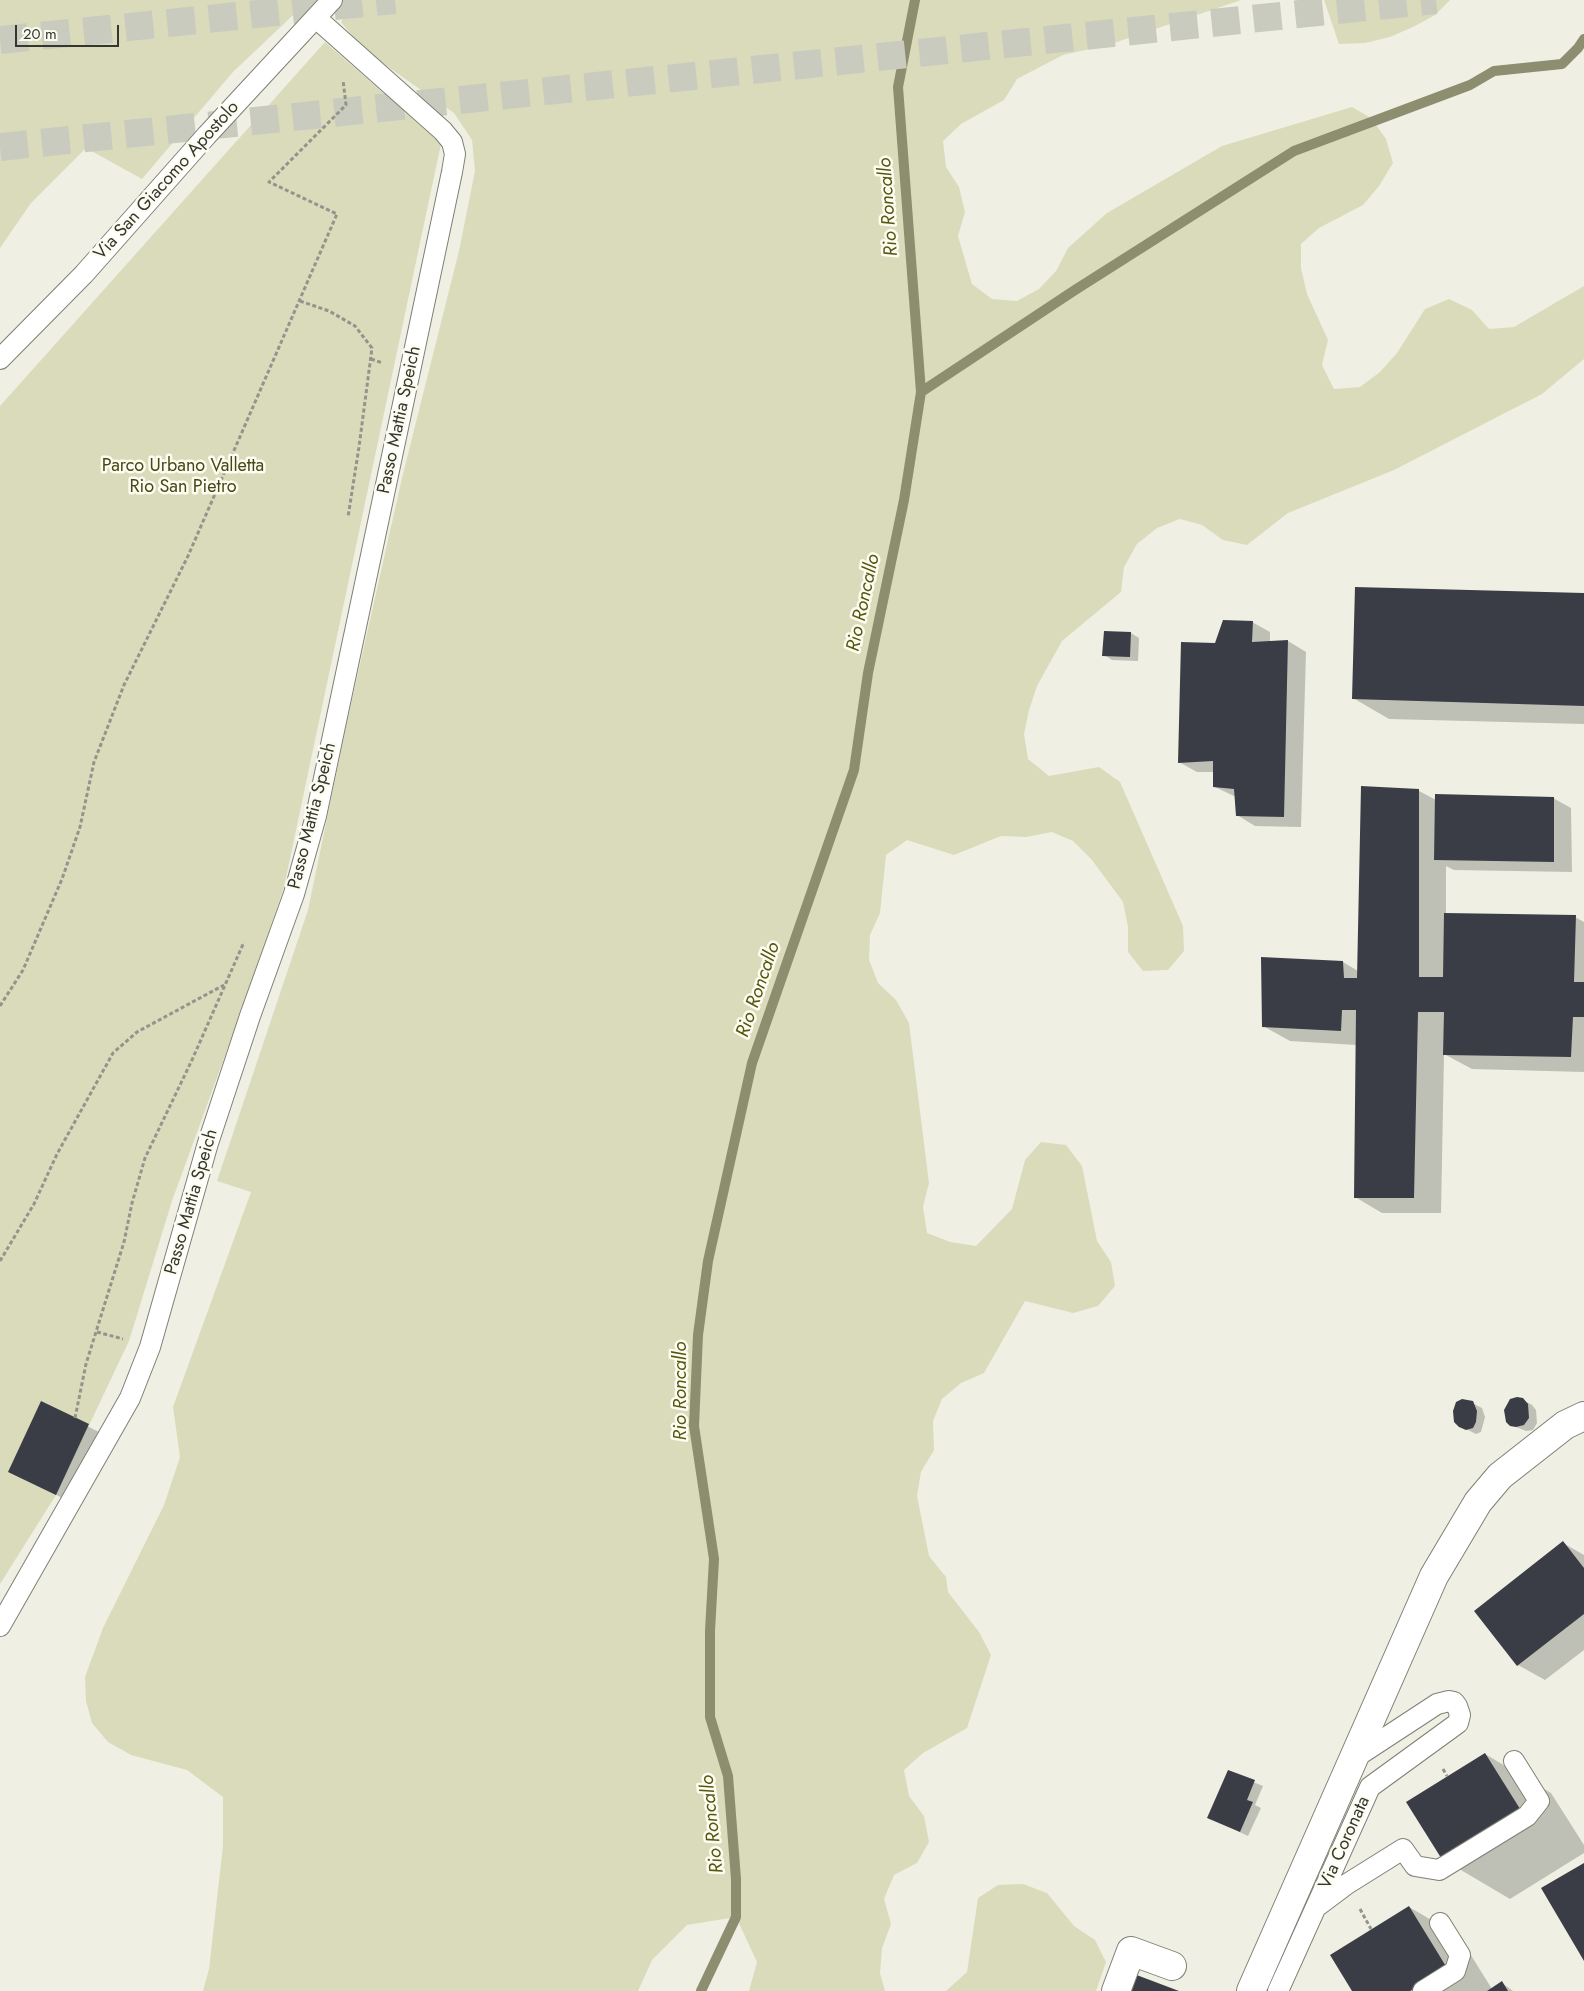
<!DOCTYPE html>
<html>
<head>
<meta charset="utf-8">
<style>
	body { margin:0 }
	#map { position:relative; width:1584px; height:1991px; overflow:hidden; background:#eff0e3; font-family:Jost,sans-serif }
	canvas { display:block }
	.scale { position:absolute; left:15px; top:25px; width:104px; height:22px; box-sizing:border-box; border:2px solid #363631; border-top:0; padding-left:6px; font-size:15px; line-height:18px; white-space:nowrap; color:#363631; -webkit-text-stroke:4px #fcfdf0; paint-order:stroke }
</style>
</head>
<body>
<div id="map">
<canvas width="1584" height="1991"></canvas>
<div class="scale">20 m</div>
</div>
<script>
const ctx = document.querySelector('canvas').getContext('2d');
ctx.lineJoin = 'round';
function fillPath(path, color) {
  ctx.fillStyle = color;
  ctx.fill(path, 'evenodd');
}
function toPath(rows) {
  const path = new Path2D();
  for (const r of rows) {
    path.moveTo(r[0], r[1]);
    for (let i = 2; i < r.length; i += 2) path.lineTo(r[i], r[i + 1]);
  }
  return path;
}
function strokePath(path, color, width, dash) {
  ctx.strokeStyle = color;
  ctx.lineWidth = width;
  ctx.lineCap = dash ? 'butt' : 'round';
  ctx.setLineDash(dash || []);
  ctx.stroke(path);
}
function write(font, color, halo, rows, align = 'center') {
  ctx.font = font + ' Jost,sans-serif';
  ctx.lineWidth = 5;
  ctx.setLineDash([]);
  ctx.textBaseline = 'middle';
  ctx.strokeStyle = halo;
  ctx.fillStyle = color;
  for (const [text, x, y, turn = 0] of rows) {
    ctx.save();
    ctx.translate(x, y);
    ctx.rotate((+turn || 0) * Math.PI / 180);
    ctx.textAlign = isNaN(turn) ? turn : align;
    if (halo) ctx.strokeText(text, 0, 0);
    ctx.fillText(text, 0, 0);
    ctx.restore();
  }
}
const green = toPath([
	[0,0,309,0,233,72,142,179,86,148,31,203,0,248],
	[354,0,1241,0,1111,44,1063,55,1017,79,1004,100,961,124,943,141,946,167,959,187,965,212,958,236,972,284,992,299,1017,301,1039,289,1056,271,1068,248,1107,213,1222,146,1352,107,1371,118,1386,139,1393,163,1379,186,1363,205,1319,228,1301,244,1301,268,1307,294,1328,340,1322,365,1334,389,1360,387,1380,372,1397,353,1425,309,1449,299,1472,310,1489,329,1514,327,1584,286,1584,359,1542,394,1394,470,1288,513,1247,545,1223,540,1202,525,1180,519,1157,528,1137,544,1124,567,1121,592,1062,641,1037,686,1029,710,1024,734,1028,759,1049,776,1099,767,1120,782,1183,926,1184,951,1168,970,1143,971,1128,952,1128,927,1123,902,1092,860,1073,841,1052,832,1026,837,1001,836,954,855,907,840,886,855,880,913,870,935,869,960,878,983,896,1000,909,1023,929,1183,923,1207,927,1233,950,1242,976,1246,1012,1209,1025,1160,1041,1142,1066,1145,1082,1166,1097,1241,1111,1262,1115,1286,1098,1306,1073,1313,1025,1301,984,1373,961,1383,942,1399,933,1421,934,1450,921,1472,917,1496,929,1556,946,1577,948,1592,979,1632,991,1655,967,1728,923,1753,904,1770,909,1796,924,1816,929,1842,917,1863,894,1875,884,1899,891,1924,882,1948,880,1973,885,1991,749,1991,757,1962,736,1917,687,1925,652,1960,638,1991,203,1991,209,1969,223,1846,223,1797,187,1770,131,1755,108,1742,92,1723,86,1701,85,1677,103,1628,164,1505,180,1457,173,1407,251,1192,217,1181,308,910,347,722,402,478,459,251,475,171,472,140,454,113,364,50,341,22],
	[1324,0,1450,0,1435,15,1413,27,1390,37,1365,43,1339,44],
	[325,42,441,144,424,224,284,887,242,1009,172,1201,129,1341,56,1495,0,1584,0,406],
	[1023,1884,1047,1893,1074,1926,1095,1940,1106,1962,1096,1991,946,1991,967,1972,978,1898,998,1885]
]);
const shadow = toPath([
	[1584,594,1584,724,1389,719,1353,698],
	[1252,622,1270,632,1270,642,1288,641,1306,652,1301,827,1255,826,1237,815,1236,797,1215,787,1214,772,1197,772,1179,762,1216,644],
	[1131,633,1139,638,1138,661,1112,660,1104,655],
	[1419,791,1436,800,1553,798,1571,808,1572,872,1454,870,1446,866,1446,914,1575,917,1584,922,1584,1072,1472,1069,1444,1054,1441,1213,1382,1213,1355,1197,1357,1045,1290,1041,1263,1026,1343,962,1358,971],
	[1523,1400,1532,1405,1536,1410,1537,1423,1533,1430,1526,1431,1511,1425],
	[41,1403,107,1436,74,1504,9,1471],
	[1472,1403,1482,1408,1485,1417,1481,1432,1476,1434,1460,1426],
	[1563,1543,1584,1555,1584,1650,1545,1680,1518,1665],
	[1485,1754,1551,1793,1584,1845,1584,1853,1510,1899,1444,1860],
	[1228,1772,1263,1786,1255,1805,1261,1808,1248,1836,1208,1817],
	[1409,1907,1459,1936,1492,1989,1502,1983,1513,1991,1353,1991]
]);
const stream = toPath([
	[921,392,1075,290,1294,151,1470,85,1494,71,1562,64,1578,48,1584,39],
	[701,1991,736,1917,736,1879,728,1776,710,1717,710,1631,714,1559,694,1426,698,1335,708,1261,752,1063,854,770,868,673,904,500,921,392,898,87,915,0]
]);
const building = toPath([
	[1355,587,1584,593,1584,706,1352,699],
	[1223,620,1253,621,1252,642,1288,640,1284,817,1236,816,1234,789,1213,787,1213,761,1178,763,1181,642,1215,643],
	[1104,631,1131,632,1130,657,1102,656],
	[1361,786,1419,789,1419,977,1443,977,1444,913,1576,915,1574,982,1584,982,1584,1017,1573,1017,1571,1057,1443,1055,1444,1012,1418,1012,1414,1198,1354,1198,1356,1010,1342,1010,1341,1031,1262,1027,1261,957,1343,961,1344,978,1357,978],
	[1435,794,1554,797,1554,862,1434,860],
	[1517,1397,1523,1398,1528,1404,1529,1418,1524,1425,1516,1427,1510,1426,1506,1422,1504,1410,1510,1399],
	[1462,1399,1473,1401,1477,1411,1476,1422,1473,1428,1466,1430,1459,1427,1454,1422,1453,1411,1456,1402],
	[41,1401,89,1424,56,1495,8,1472],
	[1563,1541,1584,1568,1584,1614,1517,1666,1474,1611],
	[1485,1753,1522,1812,1443,1861,1406,1802],
	[1228,1770,1255,1780,1247,1800,1253,1802,1240,1832,1207,1818],
	[1584,1863,1584,1961,1541,1888],
	[1409,1906,1447,1968,1410,1991,1352,1991,1330,1955],
	[1134,1974,1179,1991,1128,1991],
	[1502,1981,1508,1991,1487,1991]
]);
const motorwayTunnel = toPath([
	[0,40,395,0],
	[0,147,1436,0]
]);
const path = toPath([
	[300,301,329,311,355,326,372,348,359,447,348,517],
	[371,359,383,363],
	[0,1006,23,970,62,879,80,827,94,762,124,685,188,556,337,214,269,182,346,105,343,80],
	[0,1261,34,1204,57,1154,113,1053,137,1032,224,985],
	[97,1332,123,1339],
	[75,1418,86,1364,124,1242,132,1203,145,1158,192,1060,244,942],
	[1443,1769,1447,1776],
	[1360,1909,1371,1929]
]);
const service = toPath([
	[0,359,84,274,207,135,332,0],
	[0,1626,130,1398,150,1347,208,1143,250,1016,294,894,316,816,452,172,455,154,452,142,443,131,316,18],
	[1319,1905,1347,1884,1403,1849,1415,1866,1439,1870,1527,1816,1539,1801,1514,1761],
	[1278,1991,1370,1787,1458,1723,1460,1715,1457,1706,1454,1702,1449,1701,1437,1704,1353,1759],
	[1423,1991,1455,1971,1460,1955,1440,1923]
]);
const minor = toPath([
	[1116,1991,1131,1951,1172,1966]
]);
const tertiary = toPath([
	[1251,1991,1434,1576,1478,1502,1500,1476,1565,1425,1584,1416]
]);
const streetNames = [
	["Via San Giacomo Apostolo",167,181,-48],
	["Passo Mattia Speich",400,420,-78],
	["Passo Mattia Speich",313,816,-76],
	["Passo Mattia Speich",192,1202,-74],
	["Via Coronata",1345,1843,-66]
];
const parkNames = [
	["Parco Urbano Valletta",183,467],
	["Rio San Pietro",183,488]
];
const waterNames = [
	["Rio Roncallo",889,207,-94],
	["Rio Roncallo",864,603,-78],
	["Rio Roncallo",759,990,-71],
	["Rio Roncallo",681,1391,-90],
	["Rio Roncallo",713,1824,-96]
];
fillPath(green, '#dadbbb');
fillPath(shadow, '#0003');
strokePath(stream, '#8d8e6f', 10);
fillPath(building, '#3b3d46');
strokePath(motorwayTunnel, '#cacbbf', 28, [28, 14]);
strokePath(service, '#7f8074', 22);
strokePath(minor, '#7f8074', 30);
strokePath(tertiary, '#7f8074', 30);
strokePath(path, '#93948b', 3, [4, 2.5]);
strokePath(service, '#fff', 20);
strokePath(minor, '#fff', 28);
strokePath(tertiary, '#fff', 28);
write('18px', '#363631', '#fcfdf0', streetNames);
write('18px', '#474715', '#fcfdf0', parkNames);
write('italic 19px', '#565612', '#fcfdf0', waterNames);
</script>
</body>
</html>
